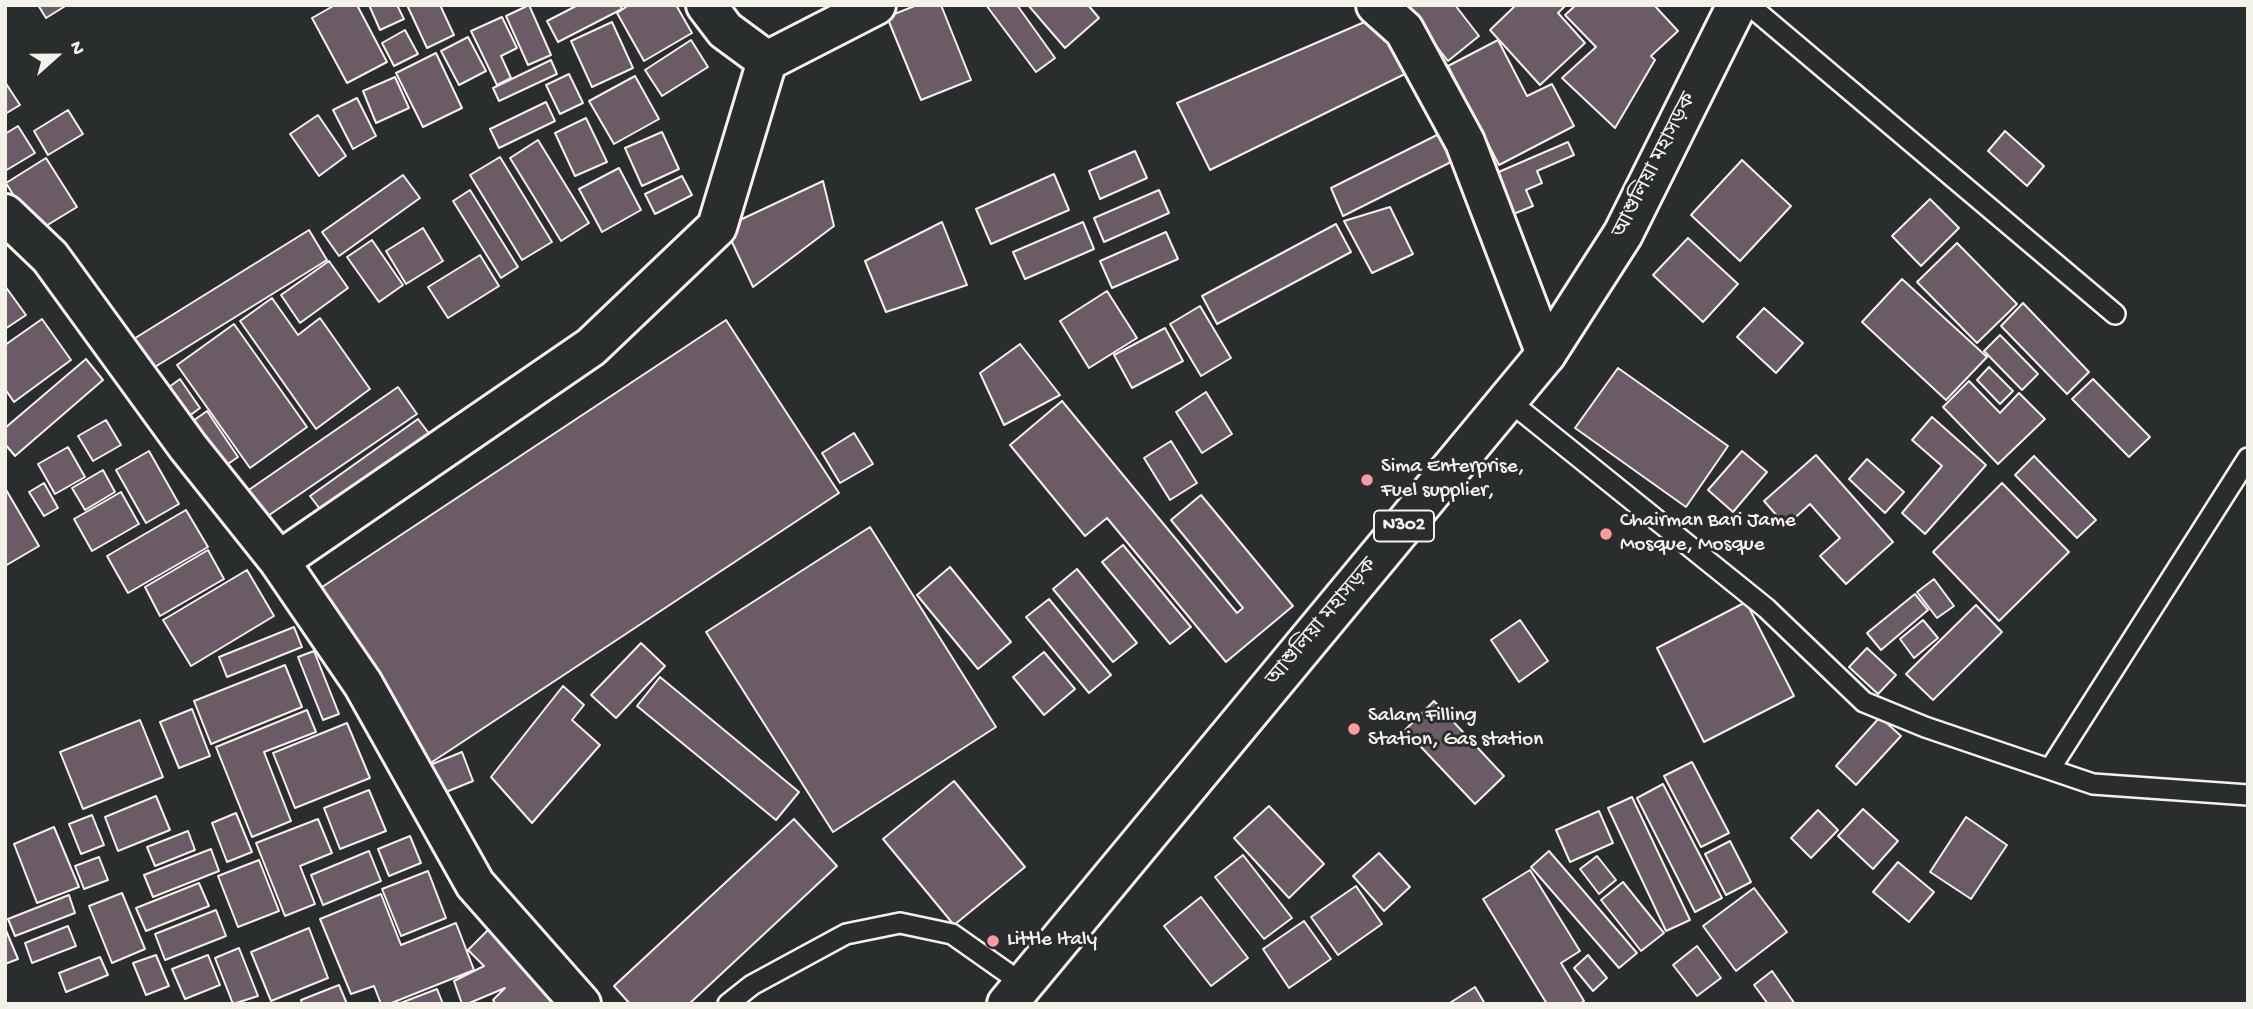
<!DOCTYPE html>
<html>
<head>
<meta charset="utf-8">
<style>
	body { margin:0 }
	#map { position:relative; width:2253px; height:1009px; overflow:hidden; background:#2a2d2e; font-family:"Gochi Hand",sans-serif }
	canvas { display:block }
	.frame { position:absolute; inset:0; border:7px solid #f4f1e8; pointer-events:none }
	.north { position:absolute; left:21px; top:21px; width:70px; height:70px; -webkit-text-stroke:5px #2a2d2e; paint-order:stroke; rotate:69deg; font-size:19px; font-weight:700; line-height:28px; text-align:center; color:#f4f1e8 }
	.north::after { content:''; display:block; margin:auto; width:24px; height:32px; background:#f4f1e8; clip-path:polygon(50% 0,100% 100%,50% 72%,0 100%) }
</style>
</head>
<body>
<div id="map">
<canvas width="2253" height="1009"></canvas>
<div class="frame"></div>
<div class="north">N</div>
</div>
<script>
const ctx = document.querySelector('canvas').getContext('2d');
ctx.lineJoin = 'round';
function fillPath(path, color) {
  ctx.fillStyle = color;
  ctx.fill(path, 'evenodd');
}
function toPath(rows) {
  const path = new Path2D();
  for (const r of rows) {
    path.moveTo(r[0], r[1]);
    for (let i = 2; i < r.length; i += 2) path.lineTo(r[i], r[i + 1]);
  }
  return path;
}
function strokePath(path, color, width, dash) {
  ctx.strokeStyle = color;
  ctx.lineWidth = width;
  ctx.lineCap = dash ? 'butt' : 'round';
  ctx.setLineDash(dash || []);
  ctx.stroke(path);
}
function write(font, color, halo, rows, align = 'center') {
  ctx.font = font + ' "Gochi Hand","Noto Sans Bengali",sans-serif';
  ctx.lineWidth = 6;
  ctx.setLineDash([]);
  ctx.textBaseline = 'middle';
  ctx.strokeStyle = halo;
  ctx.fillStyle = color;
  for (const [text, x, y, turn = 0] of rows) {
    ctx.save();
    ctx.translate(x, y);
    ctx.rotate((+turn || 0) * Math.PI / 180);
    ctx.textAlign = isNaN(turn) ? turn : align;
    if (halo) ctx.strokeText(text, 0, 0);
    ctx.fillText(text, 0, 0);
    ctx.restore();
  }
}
const building = toPath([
	[38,5,67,5,46,18,38,5],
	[335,5,357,5,387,62,347,83,312,18,335,5],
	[369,5,397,5,404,19,380,30,369,5],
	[407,5,440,5,454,35,427,48,407,5],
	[529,5,551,55,528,65,506,16,529,5],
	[578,5,620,5,622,9,558,42,547,21,578,5],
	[629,5,676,5,692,33,644,61,617,13,629,5],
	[917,5,941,5,971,80,921,100,887,17,917,5],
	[986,5,1017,5,1055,58,1036,72,986,5],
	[1028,5,1088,5,1099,18,1065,48,1028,5],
	[1404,5,1455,5,1479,36,1448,61,1404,5],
	[1516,5,1566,5,1558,13,1585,43,1540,85,1490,30,1516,5],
	[1576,5,1654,5,1678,31,1651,56,1655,60,1615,128,1562,78,1596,47,1565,15,1576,5],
	[1383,14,1415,69,1210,170,1177,103,1383,14],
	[502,17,517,48,501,56,511,78,497,85,471,31,502,17],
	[612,22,633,68,592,87,571,41,612,22],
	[405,30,418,54,394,66,382,43,405,30],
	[468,37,486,71,459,85,441,51,468,37],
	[691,40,708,67,662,96,645,70,691,40],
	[1498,40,1527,96,1552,84,1574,126,1499,165,1448,66,1498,40],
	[436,53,462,108,423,127,396,73,436,53],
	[551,60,557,74,499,101,493,88,551,60],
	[569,74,583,103,560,114,546,85,569,74],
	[635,76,659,119,614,144,589,101,635,76],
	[395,77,409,108,376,123,363,91,395,77],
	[5,82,20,105,5,114,5,82],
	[357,98,376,136,353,149,333,110,357,98],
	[546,102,555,121,499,148,490,129,546,102],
	[68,110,83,134,48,155,34,131,68,110],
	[318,115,346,156,319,176,290,134,318,115],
	[586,118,607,162,575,176,555,133,586,118],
	[18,126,35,153,5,171,5,134,18,126],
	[1451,128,1463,156,1343,216,1331,188,1451,128],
	[2005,131,2044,166,2027,186,1988,151,2005,131],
	[662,132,679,169,642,186,625,148,662,132],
	[538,140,589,223,561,241,510,158,538,140],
	[1568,142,1574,155,1537,171,1542,183,1526,190,1533,206,1511,215,1494,174,1568,142],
	[1135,151,1147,178,1100,199,1089,171,1135,151],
	[500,157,552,242,522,260,470,175,500,157],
	[46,158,77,207,36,232,6,183,46,158],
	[1742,160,1791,206,1740,261,1691,215,1742,160],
	[619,168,641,210,602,232,579,189,619,168],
	[1054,174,1069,210,991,244,976,209,1054,174],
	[403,175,420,198,339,256,322,232,403,175],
	[682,176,692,195,655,214,645,194,682,176],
	[823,181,834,226,753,287,725,227,823,181],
	[470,190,518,267,501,278,453,201,470,190],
	[1159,190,1169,213,1104,242,1094,218,1159,190],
	[1930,199,1959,228,1921,266,1892,236,1930,199],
	[1390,207,1413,254,1372,273,1344,221,1390,207],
	[942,222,967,285,886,312,865,261,942,222],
	[1083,222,1094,249,1025,279,1013,252,1083,222],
	[1336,224,1351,252,1217,324,1202,296,1336,224],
	[423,228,443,261,406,284,386,251,423,228],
	[309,230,327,260,142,375,124,345,309,230],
	[1166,232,1178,259,1112,288,1100,261,1166,232],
	[1688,238,1738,284,1703,322,1653,275,1688,238],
	[372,240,403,285,379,302,347,257,372,240],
	[1957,243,2017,304,1977,343,1917,282,1957,243],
	[480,255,499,286,448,318,428,287,480,255],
	[329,261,348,288,300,323,281,295,329,261],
	[1902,279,1987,357,1946,400,1862,322,1902,279],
	[5,286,26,315,5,329,5,286],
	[1107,291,1137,338,1089,368,1060,321,1107,291],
	[272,298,298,335,320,318,370,389,316,429,240,321,272,298],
	[2023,303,2089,372,2067,394,2001,326,2023,303],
	[1200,306,1231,358,1201,376,1170,324,1200,306],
	[1764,308,1803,343,1776,373,1737,337,1764,308],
	[42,319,71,360,14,402,5,389,5,345,42,319],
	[726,320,839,493,423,768,310,595,726,320],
	[234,324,307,427,250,468,177,365,234,324],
	[1165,328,1183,361,1132,388,1114,355,1165,328],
	[2000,335,2038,374,2022,390,1984,351,2000,335],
	[1020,344,1060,395,1004,425,980,373,1020,344],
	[86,359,103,380,15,456,5,444,5,428,86,359],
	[1989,367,2013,391,2000,404,1977,380,1989,367],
	[1618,368,1728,446,1686,507,1575,428,1618,368],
	[180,379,200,408,177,425,157,396,180,379],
	[2093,379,2150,437,2129,457,2072,399,2093,379],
	[1969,381,2000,413,2019,393,2045,419,1998,464,1943,407,1969,381],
	[398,387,417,414,259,522,240,496,398,387],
	[1206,392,1232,434,1202,453,1176,412,1206,392],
	[1062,401,1237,613,1243,608,1171,520,1201,495,1293,606,1226,662,1107,518,1085,536,1010,445,1062,401],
	[207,411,238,457,215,473,183,428,207,411],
	[1932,417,1986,465,1925,534,1902,513,1942,466,1912,440,1932,417],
	[418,419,434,440,326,517,310,496,418,419],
	[106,420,121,445,93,461,78,436,106,420],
	[854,433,873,464,840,483,822,453,854,433],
	[1171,441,1197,483,1170,500,1144,458,1171,441],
	[68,447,85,477,55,494,38,464,68,447],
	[149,451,179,504,146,523,116,470,149,451],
	[1742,451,1767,472,1733,512,1708,490,1742,451],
	[1816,455,1893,542,1846,584,1820,556,1840,538,1810,504,1786,526,1764,501,1816,455],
	[2034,456,2096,520,2077,538,2015,475,2034,456],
	[1867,459,1904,492,1885,513,1849,479,1867,459],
	[103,470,115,492,85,510,72,488,103,470],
	[44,483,58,508,44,516,29,492,44,483],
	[2002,483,2069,552,1999,621,1933,552,2002,483],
	[5,488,39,546,5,566,5,488],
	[121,492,139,524,92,551,74,519,121,492],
	[186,510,208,547,128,593,107,556,186,510],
	[870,527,996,727,833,832,706,632,870,527],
	[1123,545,1191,627,1170,644,1102,562,1123,545],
	[208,550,224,579,160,616,145,587,208,550],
	[950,567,1011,642,978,669,917,595,950,567],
	[1077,569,1137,643,1113,662,1053,589,1077,569],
	[247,570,274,616,191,666,163,620,247,570],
	[1934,579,1954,606,1937,618,1917,592,1934,579],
	[1915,594,1928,610,1881,650,1867,633,1915,594],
	[1049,599,1111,675,1089,693,1026,617,1049,599],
	[1746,602,1794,696,1704,742,1657,648,1746,602],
	[1976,605,2002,632,1933,700,1906,674,1976,605],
	[1520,620,1548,661,1519,682,1491,640,1520,620],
	[1923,620,1938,638,1914,658,1900,639,1923,620],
	[294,627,302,647,227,677,219,657,294,627],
	[641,643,665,666,616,718,591,695,641,643],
	[1867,648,1896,675,1878,694,1849,667,1867,648],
	[314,651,339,714,323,720,298,657,314,651],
	[1044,652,1075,689,1044,715,1013,677,1044,652],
	[285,665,302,707,211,744,194,701,285,665],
	[660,677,799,792,776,820,637,706,660,677],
	[563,686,584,705,572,720,600,745,532,823,491,777,563,686],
	[1434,701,1504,776,1475,804,1405,730,1434,701],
	[192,709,210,756,179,768,160,722,192,709],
	[307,710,316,732,264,752,291,821,252,837,216,747,307,710],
	[1880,717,1901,736,1856,785,1836,766,1880,717],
	[140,720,163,777,83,809,60,752,140,720],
	[347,723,370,778,295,808,273,753,347,723],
	[462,752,473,781,441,794,430,765,462,752],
	[1692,762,1729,833,1701,847,1664,776,1692,762],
	[954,781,1025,867,954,925,883,839,954,781],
	[1663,784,1722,898,1695,912,1637,798,1663,784],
	[369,790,386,831,340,849,324,808,369,790],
	[156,796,170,830,118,851,105,817,156,796],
	[1632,797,1690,920,1666,931,1608,808,1632,797],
	[1269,806,1324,864,1289,898,1234,838,1269,806],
	[1863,809,1898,841,1873,869,1838,836,1863,809],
	[1818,810,1838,830,1811,858,1791,838,1818,810],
	[1599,811,1613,843,1570,862,1556,830,1599,811],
	[236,813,252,852,227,862,212,823,236,813],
	[92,815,104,845,81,854,69,824,92,815],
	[1966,817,2007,845,1971,899,1930,872,1966,817],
	[318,819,332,853,300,866,315,904,285,916,256,843,318,819],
	[794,819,837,866,689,1004,630,1004,614,986,794,819],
	[54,827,79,887,37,903,14,844,54,827],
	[188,831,195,850,155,866,147,847,188,831],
	[410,836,421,863,389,876,378,849,410,836],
	[1730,841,1751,882,1726,895,1705,854,1730,841],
	[211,849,219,871,153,897,144,875,211,849],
	[369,851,381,881,323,905,311,875,369,851],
	[1549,851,1637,953,1619,968,1531,867,1549,851],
	[1379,853,1410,887,1384,911,1353,876,1379,853],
	[1243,855,1292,918,1264,939,1215,877,1243,855],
	[1597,856,1616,880,1599,894,1580,869,1597,856],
	[99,857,108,880,84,889,75,866,99,857],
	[259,860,279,911,238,927,218,876,259,860],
	[1898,862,1934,892,1909,922,1873,892,1898,862],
	[1530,870,1580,951,1561,963,1584,1001,1580,1004,1547,1004,1483,899,1530,870],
	[428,871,446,918,401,936,382,889,428,871],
	[1623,882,1664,933,1641,951,1601,900,1623,882],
	[199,883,209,906,146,931,136,908,199,883],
	[1356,886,1382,924,1338,955,1311,917,1356,886],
	[1754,888,1787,932,1736,971,1703,926,1754,888],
	[122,893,145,949,112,963,89,906,122,893],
	[381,894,401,945,456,923,474,970,389,1004,381,1004,374,986,351,994,320,919,381,894],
	[69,895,75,913,15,936,8,919,69,895],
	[1201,897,1248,958,1211,986,1164,926,1201,897],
	[216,910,226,936,165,960,155,934,216,910],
	[1304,921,1331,959,1289,988,1263,949,1304,921],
	[68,926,76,946,32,963,25,943,68,926],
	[492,926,569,1004,496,1004,493,1000,505,988,467,1004,462,1004,454,981,484,966,468,950,492,926],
	[5,928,18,959,5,964,5,928],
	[309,928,328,978,271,1001,251,952,309,928],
	[1697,946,1721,978,1697,996,1673,965,1697,946],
	[239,948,258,996,233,1004,215,958,239,948],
	[156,955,169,986,146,995,133,963,156,955],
	[208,955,220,985,185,999,172,969,208,955],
	[1588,955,1607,978,1593,991,1574,968,1588,955],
	[100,957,108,975,66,992,59,973,100,957],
	[1772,971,1795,1004,1768,1004,1754,985,1772,971],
	[339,985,347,1004,302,1004,301,1000,339,985],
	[1475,987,1485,1004,1448,1004,1475,987],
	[437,989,443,1004,398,1004,437,989]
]);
const service = toPath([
	[1749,5,2115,314],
	[1508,400,1766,608,1864,702,1925,727,2093,784,2248,795],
	[2050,769,2248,458],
	[728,1004,752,985,846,934,900,923,952,934,1023,984]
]);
const minor = toPath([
	[706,5,725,30,767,61],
	[1376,5,1404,30,1465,142,1546,354],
	[5,214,50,257,188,447,279,561,363,684,475,884,581,1004],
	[279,561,591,347,717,227,767,61,876,5]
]);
const trunk = toPath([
	[1007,1004,1546,354,1623,234,1737,5]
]);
const markers = [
	[1367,480,7,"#ff9aa2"],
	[1606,534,7,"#ff9aa2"],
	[1354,729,7,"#ff9aa2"],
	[993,941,7,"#ff9aa2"]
];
const shields = [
	[1404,526,60]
];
const shieldNames = [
	["N302",1404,526]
];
const streetNames = [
	["আশুলিয়া মহাসড়ক",1656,166,-63],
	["আশুলিয়া মহাসড়ক",1323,623,-50]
];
const poiNames = [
	["Sima Enterprise,",1381,468],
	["Fuel supplier,",1381,492],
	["Chairman Bari Jame",1620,522],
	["Mosque, Mosque",1620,546],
	["Salam Filling",1368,717],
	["Station, Gas station",1368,741],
	["Little Italy",1007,941]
];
fillPath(building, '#6b5b66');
strokePath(building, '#f4f1e8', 2);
strokePath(service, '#f4f1e8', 24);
strokePath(minor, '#f4f1e8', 44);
strokePath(trunk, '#f4f1e8', 44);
strokePath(service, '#2a2d2e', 19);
strokePath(minor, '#2a2d2e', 38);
strokePath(trunk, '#2a2d2e', 38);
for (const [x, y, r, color] of markers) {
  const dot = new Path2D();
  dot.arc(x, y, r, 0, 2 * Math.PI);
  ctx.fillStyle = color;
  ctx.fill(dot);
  strokePath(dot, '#2a2d2e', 2.5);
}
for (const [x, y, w] of shields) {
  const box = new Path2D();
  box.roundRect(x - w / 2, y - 15.5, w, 31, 5);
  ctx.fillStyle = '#2a2d2e';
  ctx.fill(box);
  strokePath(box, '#f4f1e8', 2);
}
write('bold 19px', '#f4f1e8', null, shieldNames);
write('21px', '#f4f1e8', '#2a2d2e', streetNames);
write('21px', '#f4f1e8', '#2a2d2e', poiNames, 'left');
</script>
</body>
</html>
